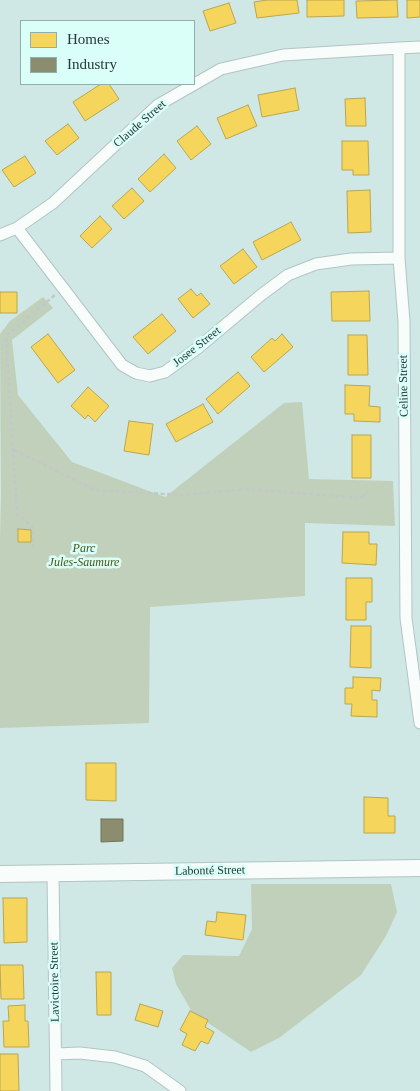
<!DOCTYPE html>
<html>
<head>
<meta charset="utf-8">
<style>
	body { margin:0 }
	#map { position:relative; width:420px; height:1091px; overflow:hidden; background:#d0e8e5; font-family:Georgia,serif }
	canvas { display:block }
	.legend { position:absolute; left:20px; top:20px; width:175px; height:65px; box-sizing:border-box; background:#dafef8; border:1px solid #92afaa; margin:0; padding:6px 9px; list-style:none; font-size:15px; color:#273936 }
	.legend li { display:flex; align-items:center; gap:10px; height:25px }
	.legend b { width:25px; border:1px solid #92afaa }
</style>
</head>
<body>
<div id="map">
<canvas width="420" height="1091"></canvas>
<ul class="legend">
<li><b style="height:14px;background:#f6d55c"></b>Homes</li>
<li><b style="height:14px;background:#8c8c6e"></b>Industry</li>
</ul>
</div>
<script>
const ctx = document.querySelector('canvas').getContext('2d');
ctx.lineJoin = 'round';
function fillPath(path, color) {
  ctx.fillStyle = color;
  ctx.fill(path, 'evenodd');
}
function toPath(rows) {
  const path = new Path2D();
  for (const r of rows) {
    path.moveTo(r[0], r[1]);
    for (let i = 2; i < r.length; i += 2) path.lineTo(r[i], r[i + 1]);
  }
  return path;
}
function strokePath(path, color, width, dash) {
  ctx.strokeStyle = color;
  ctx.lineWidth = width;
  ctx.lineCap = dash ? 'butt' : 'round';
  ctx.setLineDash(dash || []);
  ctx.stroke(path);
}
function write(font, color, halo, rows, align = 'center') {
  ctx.font = font + ' Georgia,serif';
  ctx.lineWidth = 5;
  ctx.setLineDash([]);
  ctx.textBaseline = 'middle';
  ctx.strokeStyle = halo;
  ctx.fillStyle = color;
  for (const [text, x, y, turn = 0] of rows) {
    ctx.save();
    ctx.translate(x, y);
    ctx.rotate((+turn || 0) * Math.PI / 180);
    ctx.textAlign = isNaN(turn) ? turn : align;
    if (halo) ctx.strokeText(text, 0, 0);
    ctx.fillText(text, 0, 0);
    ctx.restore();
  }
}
const green = toPath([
	[43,297,53,308,12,340,18,395,72,462,165,497,284,403,302,402,309,479,393,481,395,526,305,523,305,596,150,607,149,723,0,728,0,540,1,493,0,334,10,321],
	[251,884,391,884,397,912,386,936,361,975,279,1038,251,1052,192,1012,176,984,172,968,183,955,239,956,252,929]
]);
const homes = toPath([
	[267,0,297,0,299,13,257,18,254,2,267,0],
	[307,0,344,0,344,16,307,17,307,0],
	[397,0,398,17,357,18,356,1,397,0],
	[407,0,420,0,420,17,407,18,407,0],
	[229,3,236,23,210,31,203,11,229,3],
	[101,84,109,84,119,99,85,121,73,102,101,84],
	[295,88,299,110,262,117,258,95,295,88],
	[365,98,366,126,346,126,345,99,365,98],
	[248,105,257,126,226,139,217,118,248,105],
	[68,124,79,138,57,155,45,141,68,124],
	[197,126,211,144,191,160,177,141,197,126],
	[342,141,368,141,369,175,353,175,353,170,342,170,342,141],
	[164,154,176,168,150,192,138,179,164,154],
	[25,156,36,173,14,187,2,170,25,156],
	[132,188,144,201,124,219,112,206,132,188],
	[370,190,371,232,348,233,347,191,370,190],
	[100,216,112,229,92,248,80,236,100,216],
	[291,222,301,240,262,260,253,242,291,222],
	[243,249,257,267,234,284,220,266,243,249],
	[191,289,197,296,201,293,210,304,193,318,178,299,191,289],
	[369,291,370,321,332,321,331,292,369,291],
	[0,292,17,292,17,313,0,313,0,292],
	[162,314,176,331,148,354,133,337,162,314],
	[48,334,75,370,58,383,31,347,48,334],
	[282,334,293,347,264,372,251,357,272,338,275,341,282,334],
	[348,335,367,335,368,375,348,375,348,335],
	[238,372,250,386,218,414,206,399,238,372],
	[345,385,370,386,369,406,380,407,380,422,354,421,354,414,345,414,345,385],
	[88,387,109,406,95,422,88,415,85,419,71,406,88,387],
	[203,404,213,422,176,442,166,424,203,404],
	[129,421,153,424,149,455,124,451,129,421],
	[352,435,371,435,371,478,352,478,352,435],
	[18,529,31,530,31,542,18,542,18,529],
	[343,532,369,532,369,544,377,544,376,565,342,563,343,532],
	[346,578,372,578,372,602,366,602,366,620,346,620,346,578],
	[351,626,371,626,371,668,350,667,351,626],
	[353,677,381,678,380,691,372,690,372,700,377,700,377,717,351,716,352,704,345,704,345,688,353,688,353,677],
	[86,763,116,763,116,801,86,800,86,763],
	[364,797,388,798,388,816,395,816,395,833,364,833,364,797],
	[3,898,27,898,27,942,4,943,3,898],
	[217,912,246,915,243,940,205,935,207,921,216,922,217,912],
	[0,965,23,965,24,999,1,999,0,965],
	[96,972,111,972,111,1015,97,1015,96,972],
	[140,1004,163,1011,158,1027,135,1020,140,1004],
	[25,1005,25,1021,28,1021,29,1047,4,1047,3,1021,9,1021,8,1006,25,1005],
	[190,1011,208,1020,205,1027,214,1032,208,1044,201,1041,195,1051,182,1045,187,1034,180,1030,190,1011],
	[0,1054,18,1054,19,1091,0,1091,0,1054]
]);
const industry = toPath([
	[101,819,123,819,123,841,101,842,101,819]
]);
const path = toPath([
	[14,450,95,490,183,495,245,489,361,498,370,489],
	[33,548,33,527,17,514,6,336,55,295]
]);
const street = toPath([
	[399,48,399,258,404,322,406,618,420,723],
	[17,228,122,365,136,373,150,376,165,372,199,347,261,295,288,275,316,264,351,259,399,258],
	[0,235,17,228,53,203,158,105,221,69,283,55,399,48,420,47],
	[53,874,56,1091],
	[56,1054,80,1053,115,1057,145,1066,180,1091]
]);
const secondary = toPath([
	[0,874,420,868]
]);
const streetNames = [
	["Claude Street",140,124,-41],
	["Josee Street",197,347,-38],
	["Celine Street",404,386,-91],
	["Labonté Street",210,871,-1],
	["Lavictoire Street",55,982,-91]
];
const parkNames = [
	["Parc",84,549],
	["Jules-Saumure",84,563]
];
fillPath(green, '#c1d0ba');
fillPath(homes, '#f6d55c');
strokePath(homes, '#b8a651', 1);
fillPath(industry, '#8c8c6e');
strokePath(industry, '#6e735d', 1);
strokePath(street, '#b1c5c2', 13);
strokePath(secondary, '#b1c5c2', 18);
strokePath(path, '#c1c9c8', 2.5, [4, 2.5]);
strokePath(street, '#f8fcfb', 11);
strokePath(secondary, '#f8fcfb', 16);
write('12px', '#273936', '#dafef8', streetNames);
write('italic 12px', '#495416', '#dafef8', parkNames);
</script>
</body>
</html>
